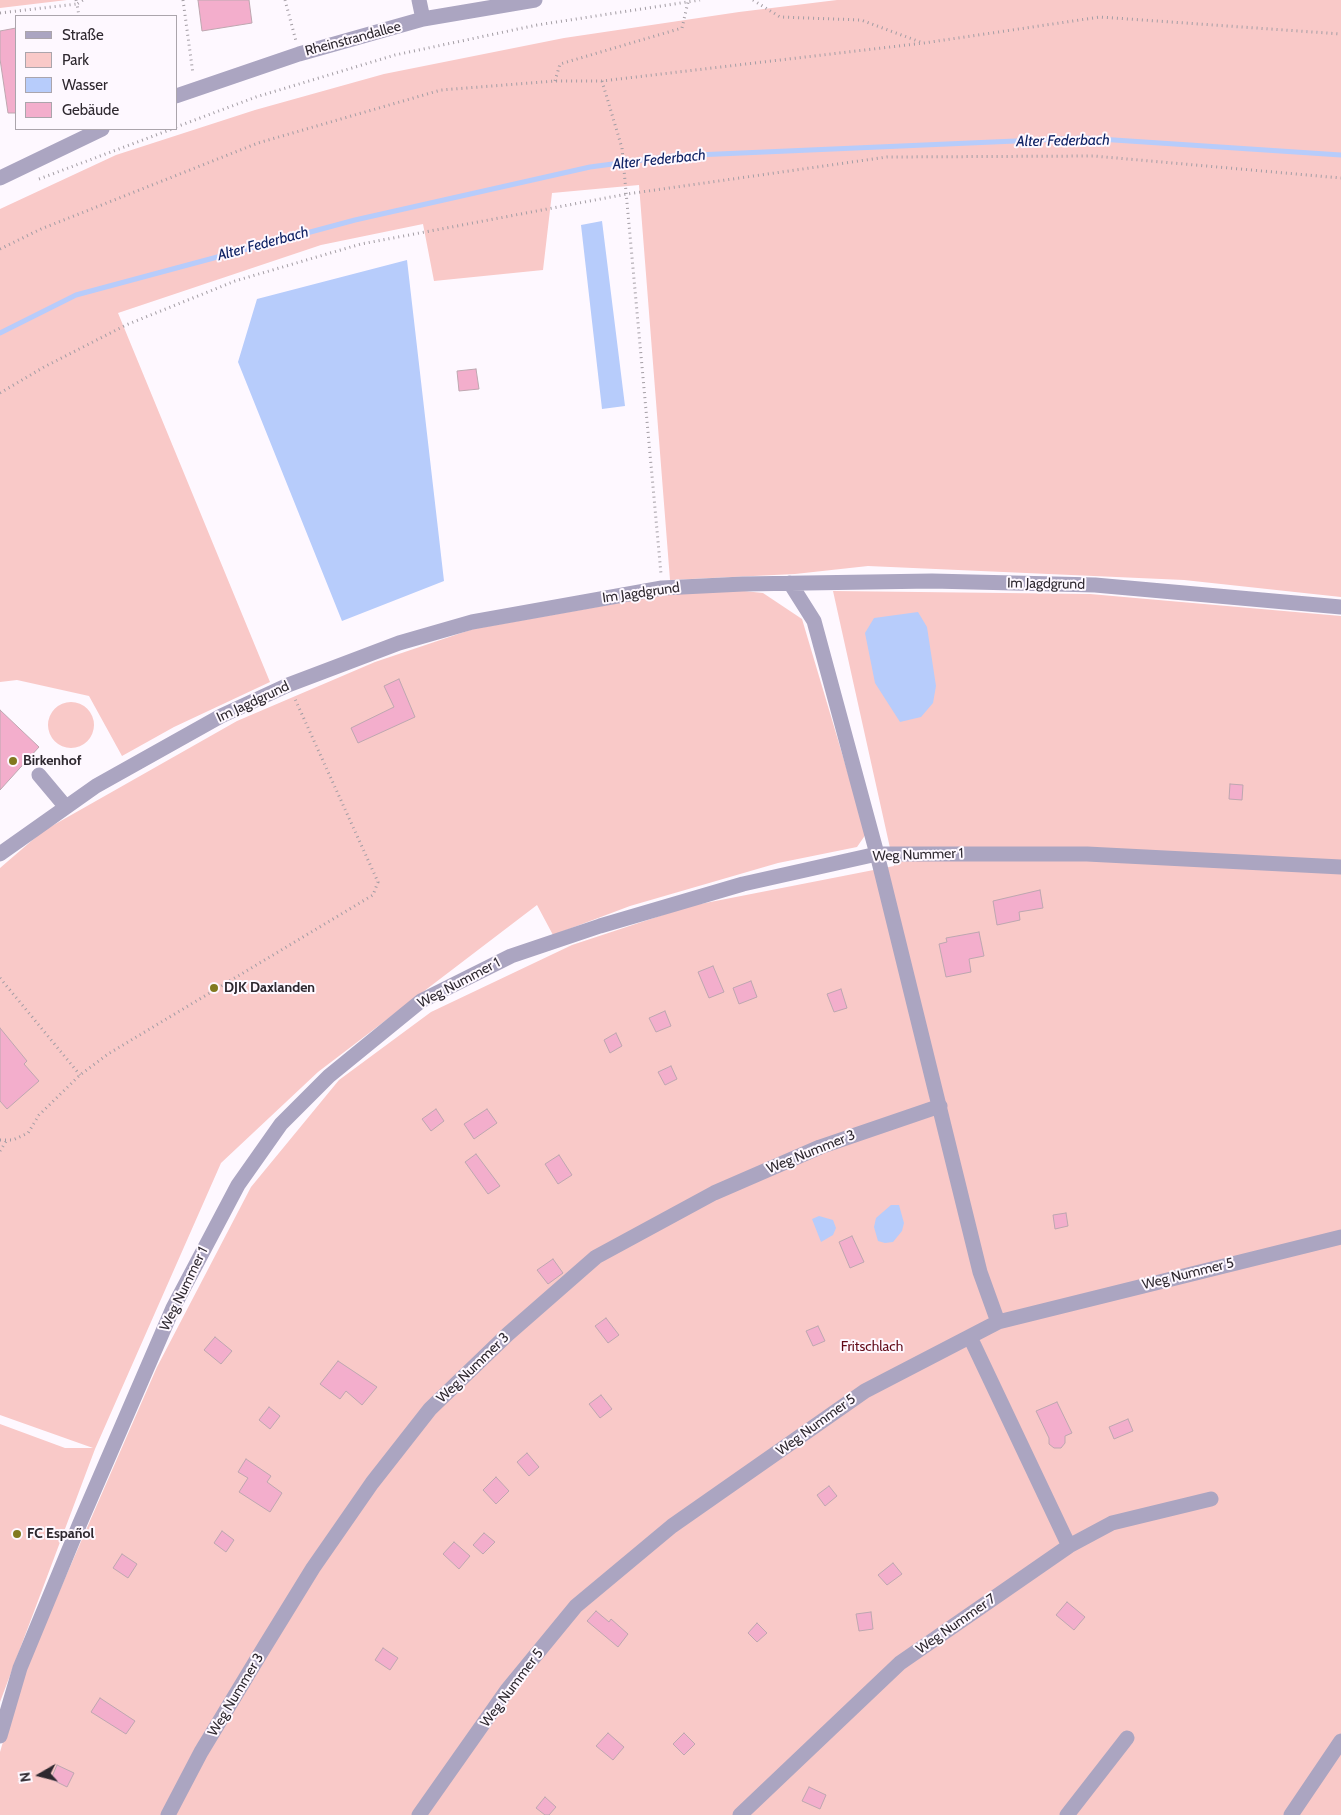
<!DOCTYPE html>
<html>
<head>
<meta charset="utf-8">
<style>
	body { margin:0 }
	#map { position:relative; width:1341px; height:1815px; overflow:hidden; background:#fef8ff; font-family:Cabin,sans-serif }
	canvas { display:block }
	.legend { position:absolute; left:15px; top:15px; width:162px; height:115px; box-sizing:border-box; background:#fef8ff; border:1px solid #aba5ac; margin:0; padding:6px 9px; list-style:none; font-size:15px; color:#2e282f }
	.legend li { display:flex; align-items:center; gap:10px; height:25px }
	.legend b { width:25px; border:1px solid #aba5ac }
	.north { position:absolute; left:15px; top:1750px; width:50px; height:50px; -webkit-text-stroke:4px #fef8ff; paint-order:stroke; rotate:262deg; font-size:14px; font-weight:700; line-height:20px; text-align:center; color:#2e282f }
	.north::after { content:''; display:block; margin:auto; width:18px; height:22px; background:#2e282f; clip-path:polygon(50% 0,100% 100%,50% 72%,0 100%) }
</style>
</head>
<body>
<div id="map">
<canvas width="1341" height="1815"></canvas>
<ul class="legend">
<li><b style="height:6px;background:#aba5c1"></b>Straße</li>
<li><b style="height:14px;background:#f9c9c8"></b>Park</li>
<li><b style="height:14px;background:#b7ccfb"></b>Wasser</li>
<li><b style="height:14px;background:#f3aecc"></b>Gebäude</li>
</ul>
<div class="north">N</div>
</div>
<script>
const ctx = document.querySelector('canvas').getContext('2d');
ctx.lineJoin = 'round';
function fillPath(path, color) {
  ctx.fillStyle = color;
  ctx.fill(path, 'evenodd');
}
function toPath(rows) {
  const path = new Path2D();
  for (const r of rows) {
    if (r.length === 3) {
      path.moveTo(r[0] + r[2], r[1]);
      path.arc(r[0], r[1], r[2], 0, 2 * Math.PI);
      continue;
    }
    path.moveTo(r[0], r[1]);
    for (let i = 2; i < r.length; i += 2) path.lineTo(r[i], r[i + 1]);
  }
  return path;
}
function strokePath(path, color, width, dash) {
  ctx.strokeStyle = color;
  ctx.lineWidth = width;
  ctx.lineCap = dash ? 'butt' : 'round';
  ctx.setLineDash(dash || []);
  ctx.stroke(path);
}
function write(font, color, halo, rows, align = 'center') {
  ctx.font = font + ' Cabin,sans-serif';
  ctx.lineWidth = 4;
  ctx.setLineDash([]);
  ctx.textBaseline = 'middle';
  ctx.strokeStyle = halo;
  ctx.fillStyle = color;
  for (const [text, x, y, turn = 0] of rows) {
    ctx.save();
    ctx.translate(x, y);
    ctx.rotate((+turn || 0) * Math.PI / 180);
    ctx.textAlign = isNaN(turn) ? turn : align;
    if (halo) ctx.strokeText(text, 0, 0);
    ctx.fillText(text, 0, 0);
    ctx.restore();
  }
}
const green = toPath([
	[0,0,67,0,0,8],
	[837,0,1341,0,1341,597,1184,580,868,566,795,574,670,580,639,185,552,193,543,270,434,281,423,224,321,245,118,313,270,682,174,727,122,756,89,696,17,680,0,682,0,209,116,155,255,110,384,74,564,38,739,12],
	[725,589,763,593,802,619,866,834,857,847,778,863,630,906,553,935,537,905,318,1072,221,1163,95,1449,0,1702,0,1424,65,1448,93,1448,0,1415,0,868,43,831,237,721,375,662,473,629,664,595],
	[833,591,1090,594,1341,616,1341,1815,0,1815,0,1752,22,1677,157,1367,251,1187,339,1080,431,1012,572,945,690,906,894,866],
	[71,725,23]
]);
const water = toPath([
	[602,221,625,406,602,409,581,225],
	[407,260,444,581,342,621,238,362,257,299],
	[918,612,927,627,936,686,933,703,921,717,900,722,875,683,865,633,874,618],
	[891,1205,899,1205,904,1223,902,1231,893,1242,885,1243,878,1241,874,1227,876,1218],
	[819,1216,833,1220,836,1228,833,1235,821,1242,812,1219]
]);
const stream = toPath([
	[0,333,76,295,355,220,590,167,673,156,1084,138,1341,155]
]);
const building = toPath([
	[198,0,249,0,252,23,202,31,198,0],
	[16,28,16,113,8,113,0,59,0,31,16,28],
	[476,369,479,389,459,391,457,371,476,369],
	[399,679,415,717,358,743,351,728,394,707,384,686,399,679],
	[0,710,39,747,0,790,0,710],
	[1230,784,1243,785,1242,800,1229,799,1230,784],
	[1040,890,1043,908,1019,912,1020,920,997,925,993,901,1040,890],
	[979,932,984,956,969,959,971,972,946,977,939,944,947,942,946,938,979,932],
	[713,966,724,992,709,998,698,972,713,966],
	[751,981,757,997,739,1004,733,988,751,981],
	[841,989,847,1008,834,1012,827,994,841,989],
	[665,1011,671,1026,656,1032,649,1018,665,1011],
	[0,1028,27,1061,24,1064,39,1081,7,1109,0,1101,0,1028],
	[616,1033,622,1046,610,1053,604,1040,616,1033],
	[671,1066,677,1079,665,1085,658,1072,671,1066],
	[436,1109,444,1121,431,1131,422,1119,436,1109],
	[487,1109,497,1123,474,1139,464,1124,487,1109],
	[476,1154,500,1186,488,1194,465,1162,476,1154],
	[559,1155,572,1175,558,1184,545,1164,559,1155],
	[1066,1213,1068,1226,1055,1229,1053,1215,1066,1213],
	[852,1236,864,1262,850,1268,839,1242,852,1236],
	[553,1259,563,1273,548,1284,537,1270,553,1259],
	[606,1318,619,1335,608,1343,595,1326,606,1318],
	[818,1326,825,1341,813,1346,806,1331,818,1326],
	[215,1337,232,1351,221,1364,204,1350,215,1337],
	[338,1361,377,1387,362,1405,346,1391,340,1399,320,1384,338,1361],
	[601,1395,612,1409,600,1418,589,1404,601,1395],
	[1057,1402,1072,1433,1065,1436,1065,1443,1061,1448,1054,1448,1049,1444,1049,1438,1036,1411,1057,1402],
	[269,1407,280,1416,270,1429,259,1420,269,1407],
	[1128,1419,1133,1431,1114,1439,1109,1427,1128,1419],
	[527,1453,539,1467,529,1476,517,1462,527,1453],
	[246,1459,271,1476,267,1482,282,1493,270,1512,239,1492,248,1478,238,1472,246,1459],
	[496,1477,509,1491,496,1504,483,1490,496,1477],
	[829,1486,837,1496,825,1506,817,1495,829,1486],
	[222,1531,234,1540,226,1552,214,1543,222,1531],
	[484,1533,495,1542,483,1554,473,1545,484,1533],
	[454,1542,470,1556,459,1569,443,1554,454,1542],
	[122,1554,137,1564,128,1578,113,1568,122,1554],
	[893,1563,902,1574,887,1585,878,1575,893,1563],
	[1067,1602,1085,1617,1074,1630,1056,1615,1067,1602],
	[596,1611,609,1622,611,1619,628,1634,618,1647,587,1621,596,1611],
	[871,1612,873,1629,859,1631,856,1614,871,1612],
	[757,1623,767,1633,757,1642,748,1633,757,1623],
	[383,1648,398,1658,390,1670,375,1660,383,1648],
	[100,1698,135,1721,126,1734,91,1712,100,1698],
	[608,1733,624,1747,613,1760,596,1746,608,1733],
	[684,1733,695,1744,684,1755,673,1744,684,1733],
	[57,1765,74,1773,67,1787,51,1779,57,1765],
	[809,1787,826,1795,820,1809,802,1801,809,1787],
	[545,1797,556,1807,549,1815,545,1815,536,1808,545,1797]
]);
const path = toPath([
	[76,0,77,4,83,0],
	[183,0,193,74],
	[285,0,296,41],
	[753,0,780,17,861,20,923,43],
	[0,13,77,4,79,16],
	[555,81,560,64,682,28,688,2],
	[602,81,622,148,661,574],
	[176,127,256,97,395,55,537,25,700,0],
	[39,179,172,129],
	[0,249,41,229,258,143,441,90,555,81,602,81,924,43,1100,17,1341,34],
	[0,393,44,367,126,325,235,281,361,244,627,194,887,157,1094,156,1341,178],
	[0,978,80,1075],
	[0,1140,13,1140,28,1133,39,1115,80,1075,108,1054,373,895,378,882,295,699],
	[0,1151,7,1140]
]);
const minor = toPath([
	[419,0,423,19],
	[176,96,299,54,423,19,535,0],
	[0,178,102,129],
	[790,583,814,621,877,854,980,1272,998,1322],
	[39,775,65,806],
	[0,854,96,786,221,716,288,685,399,643,472,622,662,588,743,584,932,581,1095,585,1341,607],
	[970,1337,1069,1546],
	[0,1736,20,1668,80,1523,173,1308,238,1185,281,1124,329,1076,421,1001,511,956,600,926,743,884,877,854,1087,854,1341,867],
	[168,1815,201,1752,265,1646,313,1568,372,1483,430,1409,508,1334,596,1257,714,1193,820,1147,940,1106],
	[419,1815,507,1690,576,1606,672,1526,865,1391,998,1322,1341,1237],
	[740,1815,900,1663,1069,1546,1112,1523,1211,1499],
	[1067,1815,1127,1738],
	[1291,1815,1341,1741]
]);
const markers = [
	[13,761,5,"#81791f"],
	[214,988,5,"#81791f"],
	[17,1534,5,"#81791f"]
];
const streetNames = [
	["Rheinstrandallee",353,39,-15],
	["Im Jagdgrund",1046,584,1],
	["Im Jagdgrund",641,593,-8],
	["Im Jagdgrund",253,702,-25],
	["Weg Nummer 1",918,855,-2],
	["Weg Nummer 1",459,983,-28],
	["Weg Nummer 3",811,1152,-22],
	["Weg Nummer 5",1188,1274,-14],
	["Weg Nummer 1",184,1289,-64],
	["Weg Nummer 3",473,1368,-44],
	["Weg Nummer 5",816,1425,-36],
	["Weg Nummer 7",956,1624,-35],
	["Weg Nummer 5",512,1688,-53],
	["Weg Nummer 3",236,1695,-59]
];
const poiNames = [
	["Birkenhof",23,761],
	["DJK Daxlanden",224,988],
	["FC Español",27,1534]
];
const parkNames = [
	["Fritschlach",872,1347]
];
const waterNames = [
	["Alter Federbach",1063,141,-1],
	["Alter Federbach",659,160,-6],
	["Alter Federbach",263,244,-15]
];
fillPath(green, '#f9c9c8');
fillPath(water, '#b7ccfb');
strokePath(stream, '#b7ccfb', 5);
fillPath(building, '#f3aecc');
strokePath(building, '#bea7b0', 1);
strokePath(path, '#a39da4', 3, [1, 4]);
strokePath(minor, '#aba5c1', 15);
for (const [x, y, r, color] of markers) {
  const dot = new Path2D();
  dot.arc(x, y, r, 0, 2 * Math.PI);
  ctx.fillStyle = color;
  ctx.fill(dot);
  strokePath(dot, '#fef8ff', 2);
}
write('14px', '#2e282f', '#fef8ff', streetNames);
write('bold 14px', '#2e282f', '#fef8ff', poiNames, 'left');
write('14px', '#630b19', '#fef8ff', parkNames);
write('italic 15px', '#102365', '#fef8ff', waterNames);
</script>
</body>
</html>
